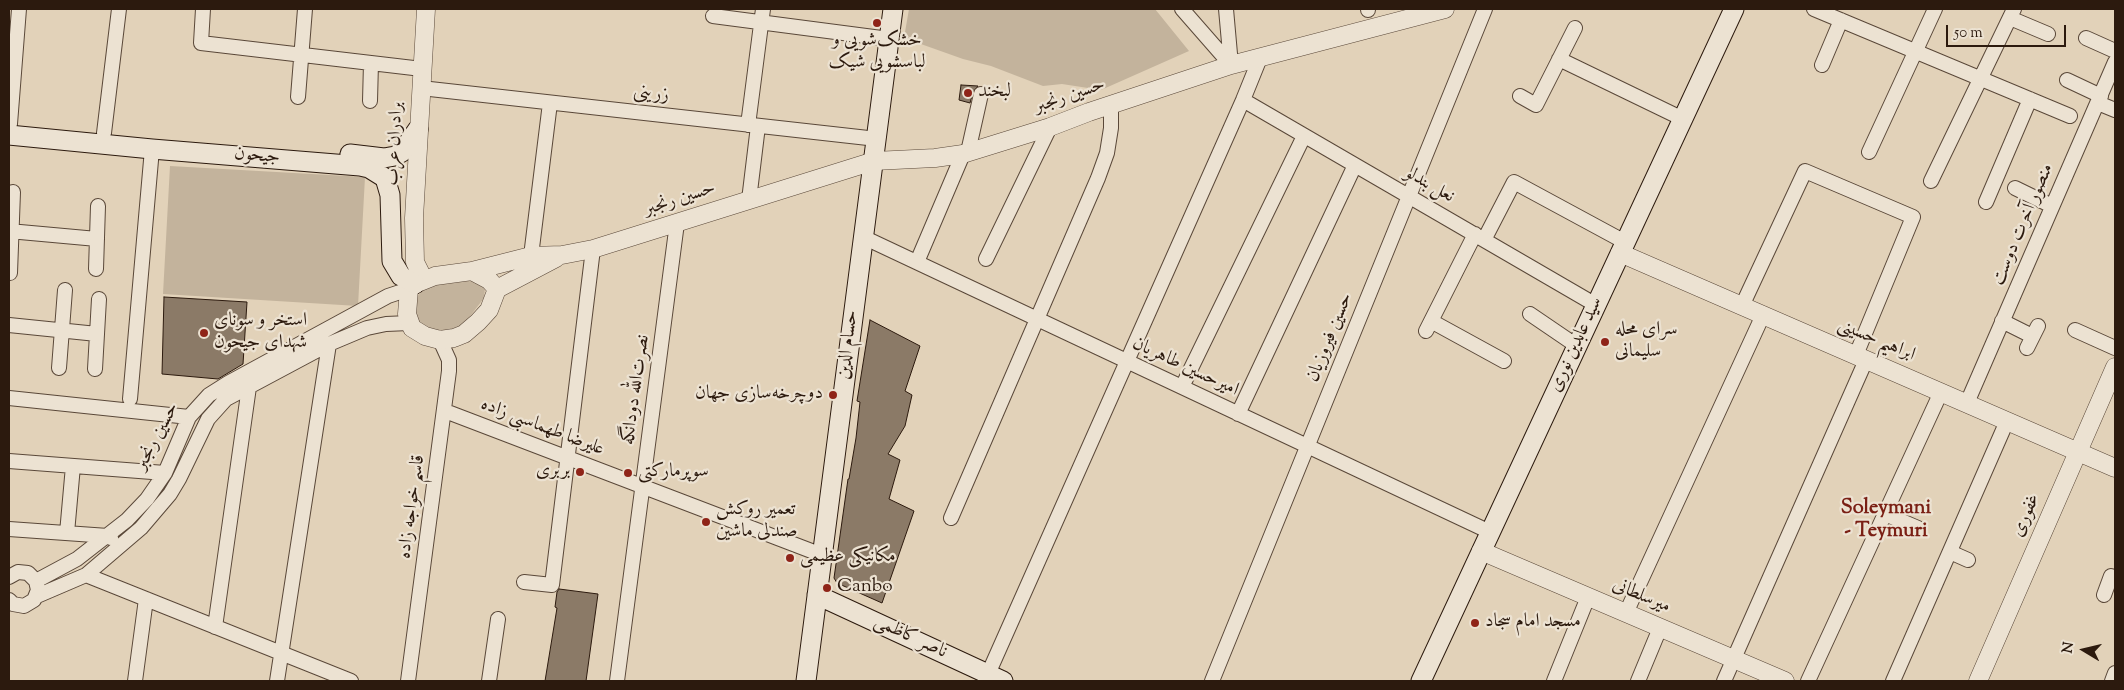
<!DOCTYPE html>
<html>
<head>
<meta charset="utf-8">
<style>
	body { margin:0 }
	#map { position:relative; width:2124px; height:690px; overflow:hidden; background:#e2d2b9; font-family:"Sorts Mill Goudy",serif }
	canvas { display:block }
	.frame { position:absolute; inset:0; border:10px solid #2c1a0e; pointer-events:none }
	.north { position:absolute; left:2059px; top:625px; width:50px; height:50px; -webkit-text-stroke:4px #ece2d2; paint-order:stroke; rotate:279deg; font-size:14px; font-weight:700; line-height:20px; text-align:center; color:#2c1a0e }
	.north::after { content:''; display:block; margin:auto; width:18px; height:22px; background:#2c1a0e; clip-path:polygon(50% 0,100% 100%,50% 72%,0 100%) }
	.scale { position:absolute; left:1946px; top:25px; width:120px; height:22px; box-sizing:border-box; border:2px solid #2c1a0e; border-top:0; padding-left:6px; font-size:15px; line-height:18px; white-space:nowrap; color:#2c1a0e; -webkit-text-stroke:4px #ece2d2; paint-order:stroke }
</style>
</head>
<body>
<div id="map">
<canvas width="2124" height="690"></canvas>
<div class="frame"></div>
<div class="north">N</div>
<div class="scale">50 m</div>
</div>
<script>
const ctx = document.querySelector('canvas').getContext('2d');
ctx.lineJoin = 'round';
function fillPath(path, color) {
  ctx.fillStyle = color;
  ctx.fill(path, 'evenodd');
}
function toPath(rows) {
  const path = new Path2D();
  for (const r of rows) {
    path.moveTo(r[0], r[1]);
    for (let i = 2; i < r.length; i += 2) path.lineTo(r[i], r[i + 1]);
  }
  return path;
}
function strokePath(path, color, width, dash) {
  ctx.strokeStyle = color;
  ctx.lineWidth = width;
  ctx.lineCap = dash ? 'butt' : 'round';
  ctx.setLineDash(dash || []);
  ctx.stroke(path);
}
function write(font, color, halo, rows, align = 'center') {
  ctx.font = font + ' "Sorts Mill Goudy",Amiri,serif';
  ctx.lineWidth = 4.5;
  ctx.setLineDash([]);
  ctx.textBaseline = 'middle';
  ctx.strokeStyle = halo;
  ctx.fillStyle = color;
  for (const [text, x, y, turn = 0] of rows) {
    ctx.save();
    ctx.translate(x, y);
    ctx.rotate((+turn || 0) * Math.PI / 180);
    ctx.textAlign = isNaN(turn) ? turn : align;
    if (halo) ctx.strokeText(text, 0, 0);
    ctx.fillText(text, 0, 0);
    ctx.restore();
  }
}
const green = toPath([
	[909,9,1155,9,1189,51,1101,90,1062,84,1043,86,991,66,963,59,904,38],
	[170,166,365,177,358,306,163,294],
	[476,278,485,288,484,298,464,324,455,332,425,331,416,318,414,304,416,297,433,282]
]);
const building = toPath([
	[961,85,978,86,973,92,970,103,959,100,961,85],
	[164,297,247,302,243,364,218,379,162,374,164,297],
	[870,320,920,346,905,391,912,395,905,426,888,454,900,460,889,499,914,511,882,603,837,583,834,578,848,479,849,479,856,438,860,402,857,401,870,320],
	[559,589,598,594,586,681,545,681,557,608,555,607,557,592,559,589]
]);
const minor = toPath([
	[203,9,201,43,422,69],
	[1182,9,1231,65],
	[1226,9,1231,65],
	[1368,9,1368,10],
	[1814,9,2070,116],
	[713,16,889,39],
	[2010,18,2048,34],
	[2086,38,2115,51],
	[1559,59,1683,119],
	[1822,65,1841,20],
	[2067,80,2101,96],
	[421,88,877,139],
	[1520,96,1536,105,1575,28],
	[298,97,305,9],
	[1243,100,1596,305],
	[370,101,371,63],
	[2098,103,2115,110],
	[10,124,19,9],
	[748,125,763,9],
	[104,133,119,9],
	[968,152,981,94],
	[1869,152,1935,9],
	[1931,181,2014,9],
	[2015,188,2052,206],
	[749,200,758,126],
	[1986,202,2030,99],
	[9,231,97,239],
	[863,237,1490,532],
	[1484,240,1514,182,1625,242],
	[531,256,550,103],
	[986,259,1050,127],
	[917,262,963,154],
	[96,269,98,206],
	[10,273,13,192],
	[1742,306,1805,171,1913,217,1856,355],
	[1530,314,1577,346],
	[1431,321,1504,361],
	[2002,321,2032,336],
	[9,325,97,334],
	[2075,330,2115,348],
	[1426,331,1475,234],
	[2027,348,2038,326],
	[59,368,65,290],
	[95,369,99,299],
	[1182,387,1304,136],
	[9,398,189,417],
	[130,399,152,149],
	[1967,403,2115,62],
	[445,411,822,555],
	[1238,414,1355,165],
	[9,461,165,473],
	[1885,514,1918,528],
	[951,518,1098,178,1107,153,1111,128,1111,106],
	[9,529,108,536,111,538],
	[67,533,73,466],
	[1950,552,1968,560],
	[86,575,351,681],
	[9,577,18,572,28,573,36,581,38,590,34,600,24,606,13,604,9,600],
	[36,581,77,559,127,520,147,499,165,473,189,417,209,395,228,383,388,296,409,289],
	[524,582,552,585,593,249],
	[2104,595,2111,576],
	[37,596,86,575,141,528,170,494,179,479,208,419,226,399,329,344,367,328,386,324,409,323],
	[1626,613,1763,315],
	[215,627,249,387],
	[135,681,146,599],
	[277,681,329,344],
	[408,681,449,371,449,360,440,340],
	[489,681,498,619],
	[617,681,677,223],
	[985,681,1243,100,1260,58],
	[1212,681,1485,9],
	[1554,681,1588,597],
	[1638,681,1660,628],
	[1724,681,1866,360],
	[1808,681,1941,392],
	[1893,681,2007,421],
	[2112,681,2115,673]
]);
const tertiary = toPath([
	[1620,253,2115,468],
	[472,271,531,256,562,255,593,249,874,161,935,158,963,154,1050,127,1089,112,1231,65,1445,9],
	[472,271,489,280,497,289,489,310,478,322,464,334,454,338,440,340,425,336,412,328,407,314,409,289,415,284,435,276,472,271],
	[424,280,415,262,414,218,426,9],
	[497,289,556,258],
	[1481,551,1785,681],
	[1978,681,2115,367]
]);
const secondary = toPath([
	[9,135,152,149,360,166,369,168,385,178,390,195,392,261,401,276,415,284],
	[350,154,384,158,395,156,402,152,418,129],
	[817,595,1003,681],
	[806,681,893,9],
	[1421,681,1734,9]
]);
const markers = [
	[877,23,5,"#8f2418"],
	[968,93,5,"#8f2418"],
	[204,333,5,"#8f2418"],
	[1605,342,5,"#8f2418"],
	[833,395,5,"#8f2418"],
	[580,472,5,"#8f2418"],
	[628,473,5,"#8f2418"],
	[706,522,5,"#8f2418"],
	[790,558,5,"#8f2418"],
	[827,588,5,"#8f2418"],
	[1475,623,5,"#8f2418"]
];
const poiNames = [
	["خشک‌شویی و",877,42,"center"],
	["لباسشویی شیک",877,64,"center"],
	["لبخند",978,93],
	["استخر و سونای",214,322],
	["شهدای جیحون",214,344],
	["سرای محله",1615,331],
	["سلیمانی",1615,353],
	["دوچرخه‌سازی جهان",823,395,"right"],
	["بربری",570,472,"right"],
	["سوپرمارکتی",638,473],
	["تعمیر روکش",716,511],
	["صندلی ماشین",716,533],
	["مکانیکی عظیمی",800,558],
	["Canbo",837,588],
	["مسجد امام سجاد",1485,623]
];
const streetNames = [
	["زرینی",651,95,6],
	["حسین رنجبر",1070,97,-19],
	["برادران عرب",396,144,-87],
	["جیحون",257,157,5],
	["نعل بندلو",1429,186,30],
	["حسین رنجبر",680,200,-18],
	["منصور آخرت دوست",2024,225,-67],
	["حسین فیروزیان",1331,338,-68],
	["ابراهیم حسینی",1876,341,23],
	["حسام الدین",849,345,-83],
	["سید عابدین نوری",1577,345,-65],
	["امیرحسین طاهریان",1185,368,25],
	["نصرت‌الله دودانگه",637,390,-82],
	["علیرضا طهماسبی زاده",542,428,21],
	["حسین رنجبر",158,437,-62],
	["قاسم خواجه زاده",413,507,-82],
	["غفوری",2027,516,-66],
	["میرسلطانی",1641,597,23],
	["ناصر کاظمی",910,638,25]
];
const neighbourhoodNames = [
	["Soleymani",1886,510],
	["- Teymuri",1886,533]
];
fillPath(green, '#c3b39c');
fillPath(building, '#8b7a67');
strokePath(building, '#2c1a0e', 1);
strokePath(minor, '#5a4839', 16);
strokePath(tertiary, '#5a4839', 19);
strokePath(secondary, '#2c1a0e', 21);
strokePath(minor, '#ece2d2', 14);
strokePath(tertiary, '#ece2d2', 18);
strokePath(secondary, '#ece2d2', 19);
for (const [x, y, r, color] of markers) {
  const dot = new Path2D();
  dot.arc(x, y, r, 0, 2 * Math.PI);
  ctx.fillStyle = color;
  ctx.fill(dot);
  strokePath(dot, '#ece2d2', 2);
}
write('19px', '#2c1a0e', '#ece2d2', poiNames, 'left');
write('19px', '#2c1a0e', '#ece2d2', streetNames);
write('bold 20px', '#7a1f14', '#ece2d2', neighbourhoodNames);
</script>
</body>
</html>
